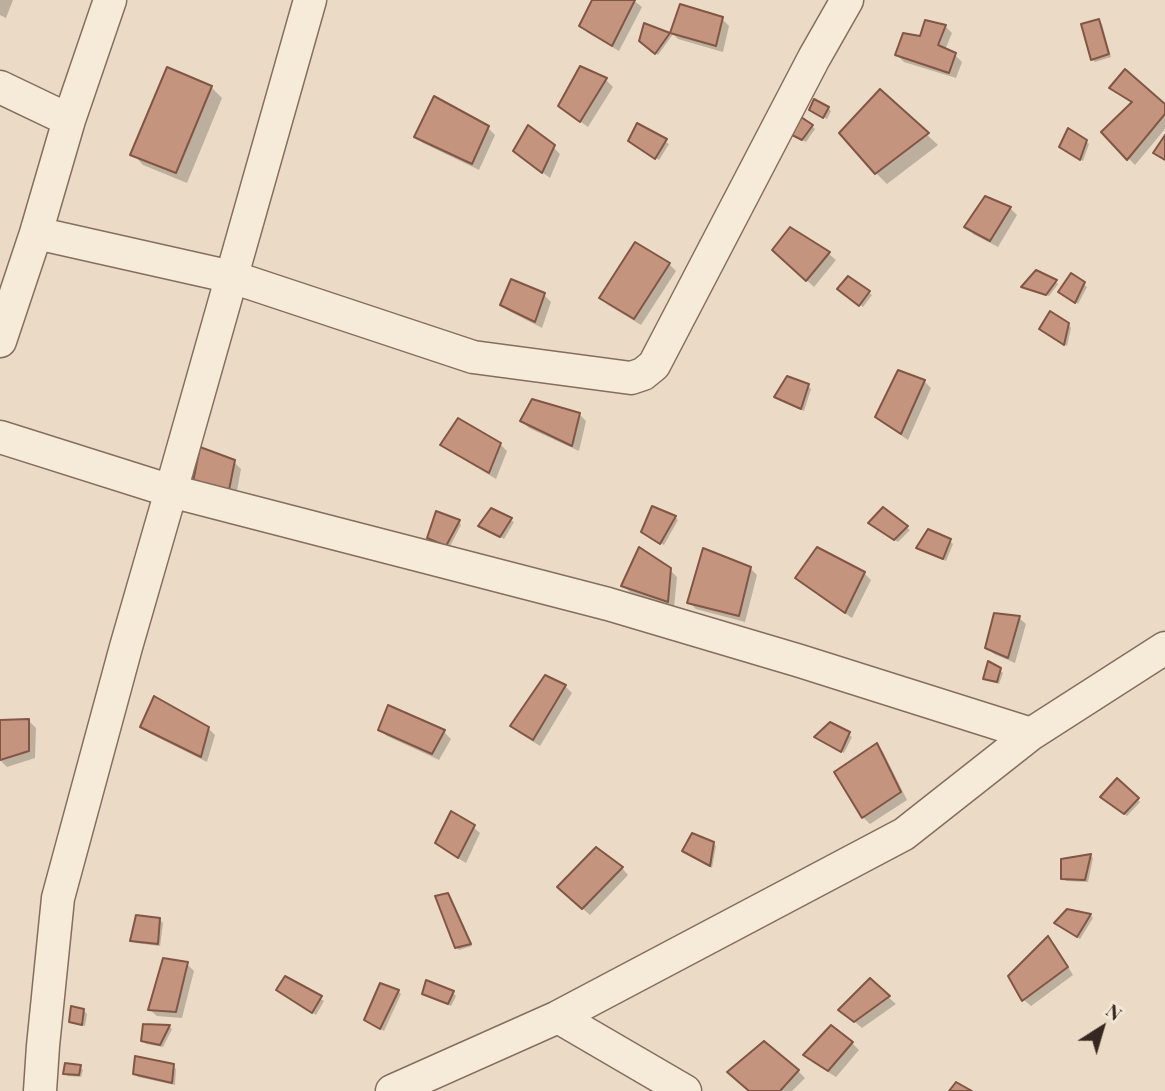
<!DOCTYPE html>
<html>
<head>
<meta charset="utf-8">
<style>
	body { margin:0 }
	#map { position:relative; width:1165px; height:1091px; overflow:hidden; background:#ebdbc6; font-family:"Playfair Display",serif }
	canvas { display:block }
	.north { position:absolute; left:1067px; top:993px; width:70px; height:70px; -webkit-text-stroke:5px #f3e7d5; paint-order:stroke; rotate:37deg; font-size:19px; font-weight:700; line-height:28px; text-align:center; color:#362820 }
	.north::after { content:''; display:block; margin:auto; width:24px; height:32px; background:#362820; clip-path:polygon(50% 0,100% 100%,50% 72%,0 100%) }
</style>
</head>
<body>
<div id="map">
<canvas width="1165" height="1091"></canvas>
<div class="north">N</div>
</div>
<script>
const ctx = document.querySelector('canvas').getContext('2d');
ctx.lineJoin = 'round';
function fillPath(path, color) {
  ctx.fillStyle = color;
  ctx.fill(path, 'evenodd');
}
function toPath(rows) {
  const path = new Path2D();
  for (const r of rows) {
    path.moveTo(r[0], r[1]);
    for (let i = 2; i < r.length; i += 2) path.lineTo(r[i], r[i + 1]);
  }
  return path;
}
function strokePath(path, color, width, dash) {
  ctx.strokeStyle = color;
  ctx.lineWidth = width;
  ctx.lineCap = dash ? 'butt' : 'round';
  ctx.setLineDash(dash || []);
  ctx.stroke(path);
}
const shadow = toPath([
	[0,0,13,0,6,18,0,15],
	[593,0,633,0,642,7,619,51,588,33,581,26],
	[681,7,722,19,729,26,723,52,678,39,673,34,658,55,644,44,645,25,671,35],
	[1099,21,1102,24,1111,57,1095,62,1092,59],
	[945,26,952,33,945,50,955,55,962,62,956,78,904,62,897,55,921,38],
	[580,68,606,80,613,87,588,127,567,112],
	[211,87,222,98,187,183,143,165,133,154],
	[1111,88,1165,106,1165,129,1135,165,1103,132,1133,104,1118,94],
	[880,91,938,145,887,184,876,173],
	[828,108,831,111,827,119,814,112],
	[638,125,669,144,659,160,633,144],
	[812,126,815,129,806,142,791,134],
	[488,128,495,135,479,170,423,143,416,137],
	[1086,141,1089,144,1083,161,1064,149],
	[553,147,560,154,550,178,522,157],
	[1010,208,1017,215,998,247,973,234,967,227],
	[790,230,829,254,836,260,814,287,775,250],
	[636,245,669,264,676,271,641,325,608,305,601,298],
	[1072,276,1087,287,1078,304,1063,295],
	[848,278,872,295,863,307,842,292],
	[1056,282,1058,284,1049,296,1026,289,1023,286],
	[544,295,551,302,542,328,509,311,502,304],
	[1068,324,1071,328,1067,346,1044,331],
	[899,373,924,381,931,388,908,440,884,424,877,417],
	[788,378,808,386,811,389,804,411,779,400,777,397],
	[579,414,586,421,579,451,529,428,522,421],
	[500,444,507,451,496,479,449,451,443,445],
	[234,462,241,469,236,496,195,481],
	[883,509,910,530,898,542,873,526],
	[492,510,514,522,504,539,483,528],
	[675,517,678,520,664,545,646,535],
	[459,522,461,525,449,548,432,540,429,537],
	[950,541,953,544,946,561,921,550],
	[750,568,757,575,745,622,696,609,689,602],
	[670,570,677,577,674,608,630,592,623,586],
	[864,573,871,580,852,618,804,585,798,578],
	[1019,618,1026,624,1015,663,994,654,987,647],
	[1000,670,1003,673,999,684,988,681,985,679],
	[565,686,572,693,540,746,519,733,512,726],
	[29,721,36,728,35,758,7,767,0,760,0,722],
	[831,724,852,737,844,753,817,737],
	[142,726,208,728,215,735,207,762,149,733],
	[380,730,444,732,451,739,439,760,387,736],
	[877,745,883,752,907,800,870,824,863,817],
	[1117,781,1140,802,1127,816,1105,799],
	[473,827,480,833,466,863,444,850,437,843],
	[713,843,716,846,712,868,687,853],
	[1090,855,1093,858,1088,882,1066,881,1063,878],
	[622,868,628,875,590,915,566,894],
	[447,895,450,898,472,946,459,950,456,947],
	[1067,911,1091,916,1093,918,1080,939,1059,925],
	[160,920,163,923,160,946,135,943,132,940],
	[1048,939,1055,945,1073,975,1031,1006,1024,1000],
	[187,964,194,971,182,1018,157,1016,150,1010],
	[286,978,324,1001,316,1015,282,993],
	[870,981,896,1004,862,1028,848,1016],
	[398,991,401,994,384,1031,369,1022],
	[424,993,453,993,456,996,451,1006,427,996],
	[84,1011,87,1014,85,1026,74,1024,71,1021],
	[169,1026,172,1029,163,1047,146,1044,143,1040],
	[852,1043,859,1050,836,1077,812,1062,806,1055],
	[173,1066,176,1069,175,1085,138,1077,135,1074],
	[80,1067,83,1070,81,1077,68,1076,65,1074],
	[798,1071,805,1078,792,1091,751,1091]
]);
const building = toPath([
	[592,0,635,0,612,46,579,26,592,0],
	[680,4,723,17,716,46,670,33,680,4],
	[1099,19,1109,54,1091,60,1081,24,1099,19],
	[925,20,946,25,938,45,956,53,949,73,895,55,903,33,920,36,925,20],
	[644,23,670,33,655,54,639,41,644,23],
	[580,66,607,78,580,122,558,106,580,66],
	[167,67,212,86,176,173,130,155,167,67],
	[1125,69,1165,104,1165,114,1127,160,1101,132,1132,102,1109,88,1125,69],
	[880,89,929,133,875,174,839,133,880,89],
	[434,96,489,126,472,164,414,137,434,96],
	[814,99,829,107,823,118,809,110,814,99],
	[798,115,813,125,802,140,786,132,798,115],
	[637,123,667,139,655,159,628,141,637,123],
	[528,125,555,145,542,173,513,151,528,125],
	[1068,128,1087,140,1080,160,1059,147,1068,128],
	[1165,135,1165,160,1153,153,1165,135],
	[985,196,1011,207,990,241,964,227,985,196],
	[790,227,830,252,806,281,772,250,790,227],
	[635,242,670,263,634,319,599,298,635,242],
	[1036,270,1057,280,1046,295,1021,287,1036,270],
	[1071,273,1085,282,1075,303,1058,292,1071,273],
	[848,276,870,291,859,306,837,289,848,276],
	[511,279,545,293,535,322,500,305,511,279],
	[1050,311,1069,323,1064,345,1039,329,1050,311],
	[898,370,925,380,901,434,875,417,898,370],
	[787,376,809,384,801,409,774,397,787,376],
	[532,399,580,413,572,446,520,421,532,399],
	[458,418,501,443,489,473,440,445,458,418],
	[200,447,235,460,229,490,193,482,200,447],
	[652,506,676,516,660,544,641,532,652,506],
	[883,507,908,526,894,540,868,523,883,507],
	[491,508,512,518,500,537,478,526,491,508],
	[436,511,460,520,446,546,427,538,436,511],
	[928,529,951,539,943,559,916,548,928,529],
	[639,547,671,568,668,602,621,586,639,547],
	[817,547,865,572,845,613,795,578,817,547],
	[703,548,751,567,739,616,687,603,703,548],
	[994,613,1020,616,1008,658,985,648,994,613],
	[988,661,1001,668,997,682,983,679,988,661],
	[545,675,566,685,533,740,510,726,545,675],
	[154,696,209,727,201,757,140,727,154,696],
	[388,705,445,730,432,754,378,730,388,705],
	[29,719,29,751,0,760,0,720,29,719],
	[830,722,850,732,841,752,814,737,830,722],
	[877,743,901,792,862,818,834,772,877,743],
	[1117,778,1139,798,1124,814,1100,797,1117,778],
	[451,811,475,825,458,858,435,843,451,811],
	[692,833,714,842,710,866,682,851,692,833],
	[596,847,623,867,582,909,557,887,596,847],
	[1091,854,1085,880,1061,879,1061,859,1091,854],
	[448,893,471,944,455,948,435,896,448,893],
	[1067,909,1091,914,1077,937,1054,923,1067,909],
	[136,915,160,918,158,944,130,941,136,915],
	[1048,936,1068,967,1022,1001,1008,976,1048,936],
	[163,958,188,962,176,1012,148,1010,163,958],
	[285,976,322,996,312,1013,276,990,285,976],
	[870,978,890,996,854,1022,838,1010,870,978],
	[426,980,454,991,448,1004,422,994,426,980],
	[380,983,399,990,380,1029,364,1020,380,983],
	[71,1006,84,1009,82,1025,69,1022,71,1006],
	[143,1024,170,1025,160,1045,141,1041,143,1024],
	[831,1025,853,1042,828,1071,803,1055,831,1025],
	[764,1041,799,1070,780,1091,749,1091,727,1072,764,1041],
	[135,1056,174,1064,172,1083,133,1074,135,1056],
	[65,1063,81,1065,79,1075,63,1074,65,1063],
	[956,1082,972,1091,949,1091,956,1082]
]);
const street = toPath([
	[0,87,69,120],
	[36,233,232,277,473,357,631,378,643,374,654,365,814,58,847,0],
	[0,341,36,233,69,120,110,0],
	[0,437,171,491,608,604,800,661,1031,734],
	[558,1017,904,834,1031,734,1165,648],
	[40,1091,43,1046,58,898,126,647,171,491,310,0],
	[392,1091,558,1017,685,1091]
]);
fillPath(shadow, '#0003');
fillPath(building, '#c5947f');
strokePath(building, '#815645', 2);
strokePath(street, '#846e5d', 35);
strokePath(street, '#f6ead9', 32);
</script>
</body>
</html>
